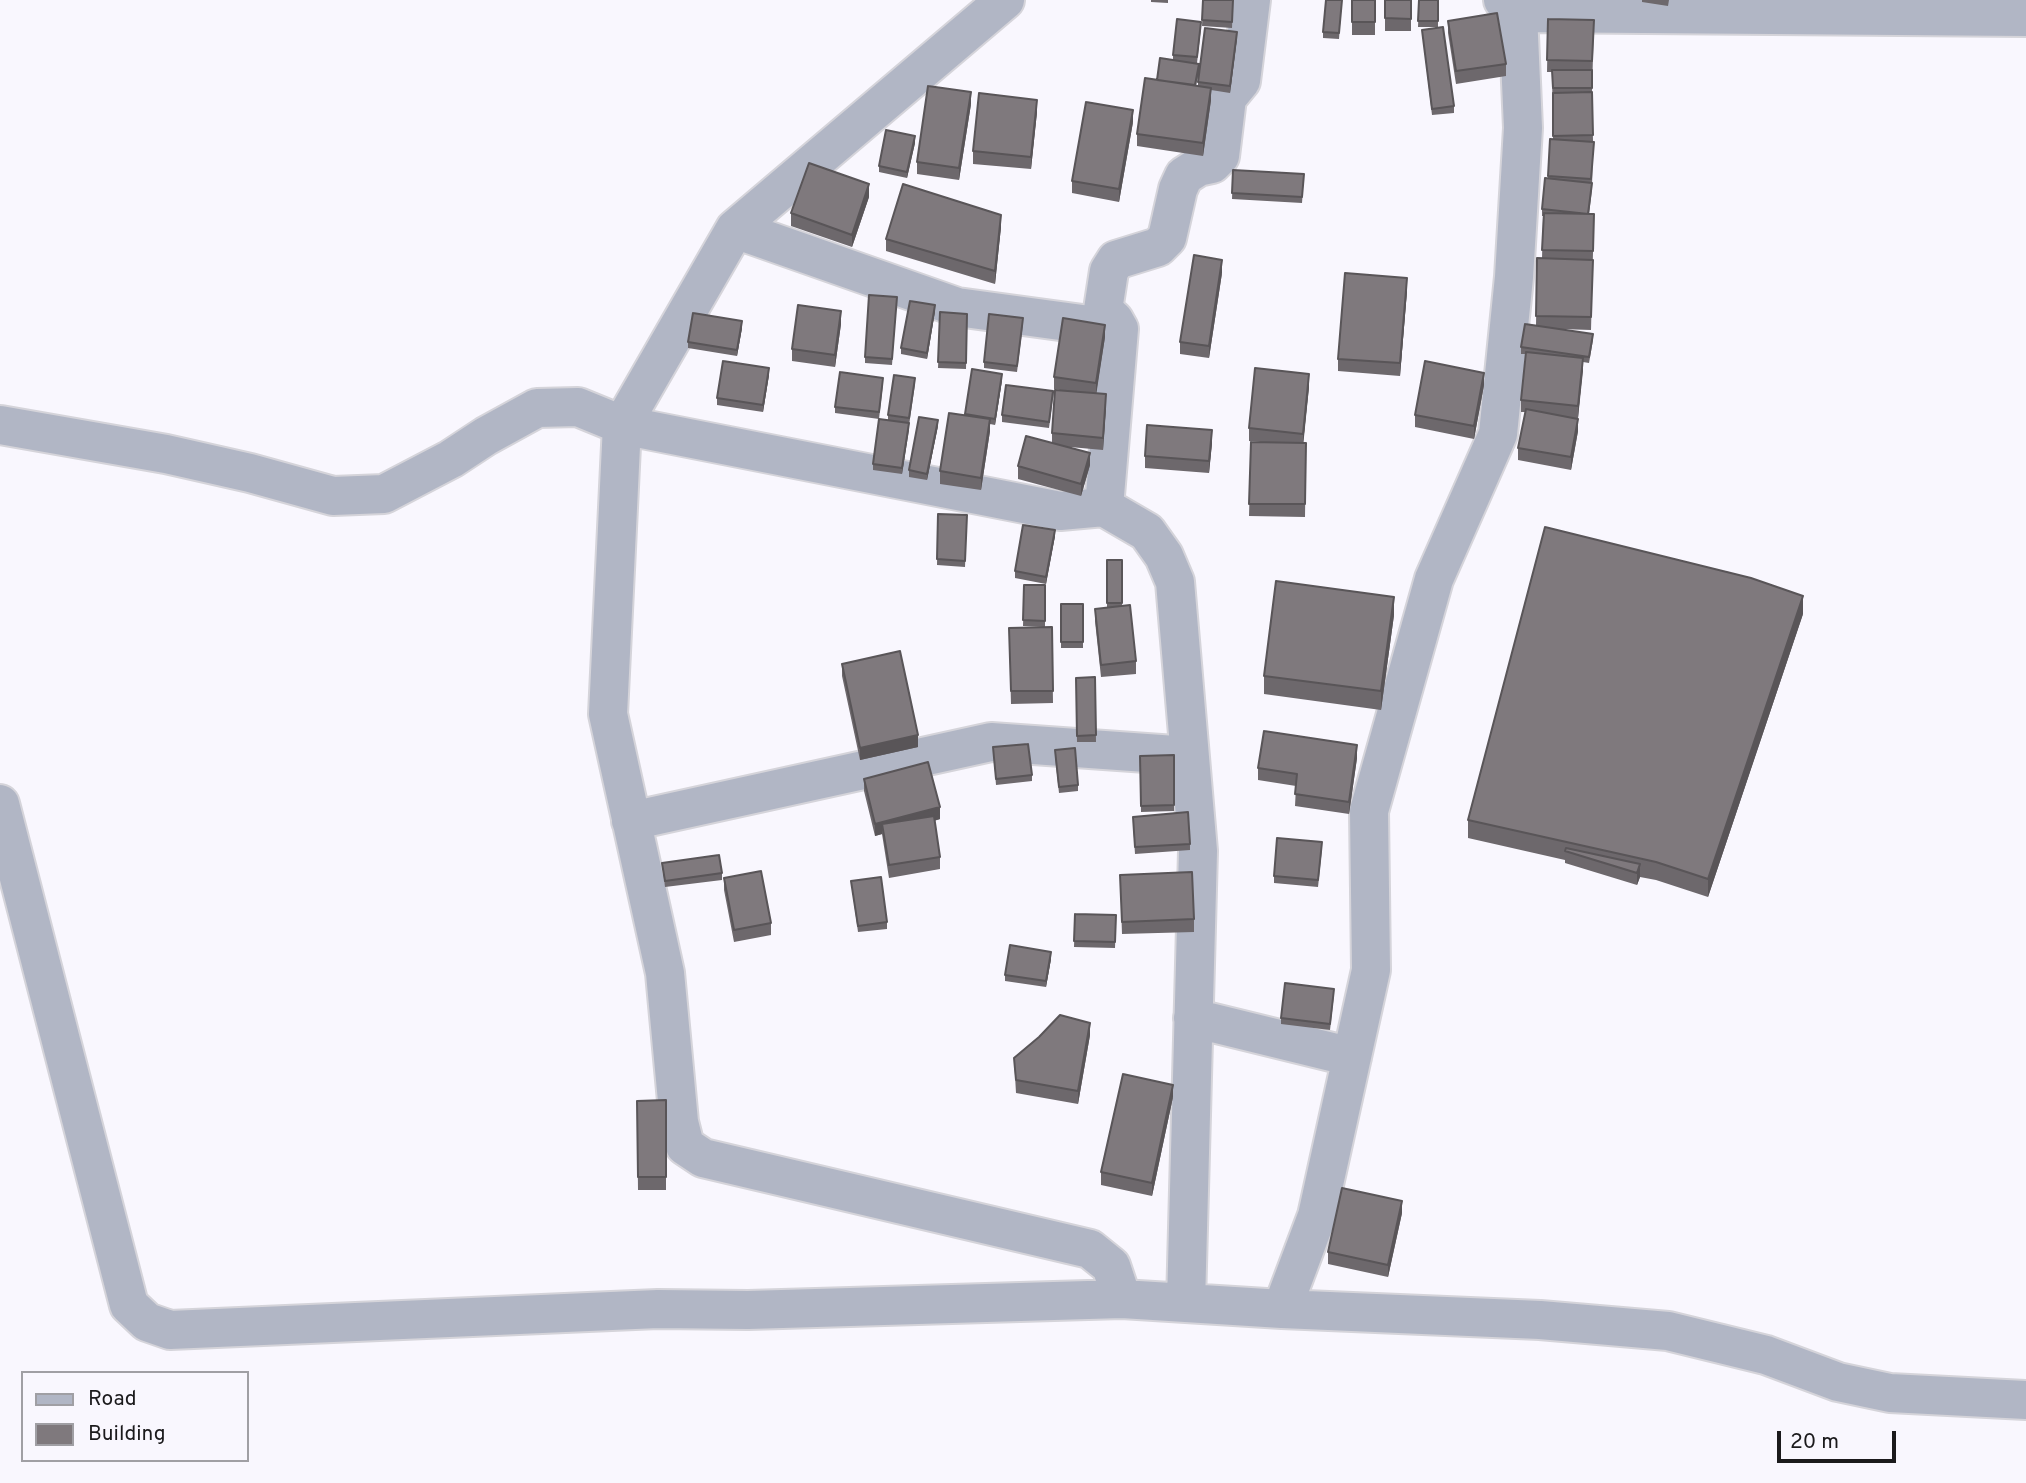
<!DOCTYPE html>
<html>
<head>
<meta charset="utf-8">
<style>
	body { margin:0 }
	#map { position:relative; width:2026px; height:1483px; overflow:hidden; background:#f9f7fe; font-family:Overpass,sans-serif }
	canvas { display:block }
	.legend { position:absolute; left:21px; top:1371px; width:228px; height:91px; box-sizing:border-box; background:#f9f7fe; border:2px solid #a09fa4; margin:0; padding:9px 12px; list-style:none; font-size:21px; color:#1b1a1c }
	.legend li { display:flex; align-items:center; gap:14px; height:35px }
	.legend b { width:35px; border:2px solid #a09fa4 }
	.scale { position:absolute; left:1777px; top:1431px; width:119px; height:32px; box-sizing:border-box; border:4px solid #1b1a1c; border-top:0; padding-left:9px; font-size:21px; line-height:24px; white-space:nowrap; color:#1b1a1c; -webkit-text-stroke:5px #f9f7fe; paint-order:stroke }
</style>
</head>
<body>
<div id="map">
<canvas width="2026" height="1483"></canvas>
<ul class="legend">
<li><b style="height:9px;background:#b1b6c5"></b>Road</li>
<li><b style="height:19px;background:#7f797d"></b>Building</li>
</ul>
<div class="scale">20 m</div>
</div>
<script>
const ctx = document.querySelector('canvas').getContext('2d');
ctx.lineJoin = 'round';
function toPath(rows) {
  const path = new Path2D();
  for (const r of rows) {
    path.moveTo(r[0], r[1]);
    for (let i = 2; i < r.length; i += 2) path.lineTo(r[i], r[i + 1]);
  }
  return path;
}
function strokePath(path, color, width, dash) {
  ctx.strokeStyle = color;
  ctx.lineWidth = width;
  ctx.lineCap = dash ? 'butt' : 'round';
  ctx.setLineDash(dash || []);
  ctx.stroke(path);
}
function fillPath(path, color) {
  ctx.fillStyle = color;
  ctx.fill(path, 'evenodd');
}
const minor = toPath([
	[1005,0,735,229,622,425,608,714,665,973,679,1122,685,1146,703,1158,1090,1249,1111,1266,1122,1299],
	[1518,13,2026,17],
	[735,229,957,307,1119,329,1104,507],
	[1119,329,1114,320,1103,310,1109,271,1116,260,1158,247,1167,238,1178,189,1184,176,1198,167,1212,164,1220,156,1227,98,1241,81,1251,0],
	[0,425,166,454,250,473,333,496,384,494,451,459,486,436,537,408,578,407,622,425,1060,511,1104,507,1147,532,1164,556,1175,582,1198,851,1186,1303],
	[0,804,129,1305,147,1322,170,1330,658,1309,748,1310,1122,1299,1282,1309,1317,1216,1371,970,1369,811,1434,579,1498,434,1514,277,1523,128,1518,13,1503,0],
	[631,821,991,742,1189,756],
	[1193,1018,1352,1057],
	[1282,1309,1540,1320,1668,1331,1766,1355,1838,1382,1890,1393,2026,1400]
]);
const wall = toPath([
	[1151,0,1168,0,1168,3,1151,2],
	[1203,0,1233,0,1232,28,1202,26],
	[1342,0,1339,39,1323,38,1323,32],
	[1352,0,1375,0,1375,35,1352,35],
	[1385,0,1411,0,1411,31,1385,31],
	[1419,0,1438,0,1438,27,1418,27],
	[1642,0,1669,0,1668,6,1642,2],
	[1548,19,1594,20,1592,92,1593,141,1592,189,1589,214,1594,214,1591,330,1560,329,1593,340,1589,363,1583,362,1578,418,1578,431,1571,470,1518,460,1518,448,1525,412,1521,412,1521,400,1526,354,1521,354,1521,347,1536,326,1537,258,1542,259,1543,216,1542,216,1542,209,1548,178,1550,139,1553,139,1552,72,1547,72],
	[1448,21,1506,64,1506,76,1456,84,1448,33],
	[1201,28,1197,63,1199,70,1196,86,1198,86,1198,82,1237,38,1230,93,1211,90,1211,100,1203,156,1137,146,1137,134,1157,80,1173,60,1173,55],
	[1422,30,1454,106,1454,113,1432,115],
	[971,104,959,180,917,174,917,162],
	[1037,112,1031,169,973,164,973,151],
	[1133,122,1119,202,1072,193,1072,181],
	[915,143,907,178,879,172,879,166],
	[1233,170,1304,174,1302,203,1232,199],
	[869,197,852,247,791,226,791,213],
	[1001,227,995,284,886,251,886,239],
	[1222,273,1209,358,1180,354,1180,342],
	[1407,291,1400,376,1338,371,1338,359],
	[897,297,892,365,865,363,865,357],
	[935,311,927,359,901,354,901,348],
	[940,312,967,314,966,369,938,368],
	[841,324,835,367,792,361,792,349],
	[1023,324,1017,372,984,368,984,362],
	[742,328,737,356,688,348,688,342],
	[1105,337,1096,393,1106,406,1103,450,1070,447,1090,465,1081,496,1018,479,1018,466,1052,442,1052,433,1066,391,1054,389,1054,377],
	[769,375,763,412,717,405,717,398],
	[1002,380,995,425,990,424,990,431,981,490,940,484,940,471],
	[883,384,879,419,835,413,835,407],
	[915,384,902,474,873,470,873,464,888,420,888,415],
	[1484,385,1474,439,1415,427,1415,415],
	[1309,387,1303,443,1306,443,1305,517,1249,516,1251,442,1261,442,1249,441,1249,428],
	[1053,397,1049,428,1002,422,1002,415],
	[938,426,927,480,909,477,909,470],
	[1212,443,1209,473,1145,468,1145,456],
	[938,514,967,515,965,567,937,565],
	[1055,536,1046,584,1015,578,1015,571],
	[1107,560,1122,560,1122,606,1136,661,1136,674,1101,677,1095,621,1095,609,1107,608],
	[1024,585,1045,585,1045,627,1052,627,1053,703,1011,704,1009,628,1044,627,1023,626],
	[1061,604,1083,604,1083,648,1061,648],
	[1803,614,1708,897,1656,880,1640,877,1637,885,1565,863,1565,860,1468,838,1468,820],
	[1394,615,1381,710,1264,694,1264,676],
	[842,664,918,747,860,760,842,676],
	[1095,677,1096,742,1077,742,1076,678],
	[993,747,1032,775,1032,781,996,785],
	[1174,755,1174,811,1141,812,1140,756],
	[1055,756,1078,785,1078,791,1059,793],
	[1357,758,1349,814,1295,806,1296,786,1258,780,1258,768],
	[864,779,940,819,934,821,940,857,940,869,889,878,882,834,875,836,864,791],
	[1133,823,1190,844,1190,850,1135,854],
	[1322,849,1318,887,1274,883,1274,876],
	[662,863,722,873,722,880,665,887],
	[1120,875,1194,919,1194,932,1122,934],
	[724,878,771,923,771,935,734,942,724,890],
	[851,881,887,922,887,929,858,932],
	[1075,914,1116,915,1115,948,1074,947],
	[1051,959,1046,987,1005,981,1005,975],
	[1334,995,1330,1030,1281,1024,1281,1018],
	[1090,1035,1078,1104,1016,1093,1014,1058],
	[1173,1097,1152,1196,1101,1185,1101,1172],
	[666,1100,666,1190,638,1190,637,1101],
	[1402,1213,1388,1277,1328,1264,1328,1252]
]);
const shadedWall = toPath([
	[1237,32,1237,38,1230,93,1230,86],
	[1211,88,1211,100,1203,156,1203,143],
	[971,92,971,104,959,180,959,168],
	[1037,100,1037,112,1031,169,1031,157],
	[1133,110,1133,122,1119,202,1119,189],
	[915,136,915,143,907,178,907,172],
	[869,184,869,197,852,247,852,235],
	[1001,215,1001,227,995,284,995,271],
	[1222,260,1222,273,1209,358,1209,346],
	[1407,278,1407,291,1400,376,1400,363],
	[935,305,935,311,927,359,927,353],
	[841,311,841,324,835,367,835,355],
	[742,321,742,328,737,356,737,350],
	[1105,325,1105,337,1096,396,1096,383],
	[1583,358,1583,371,1578,418,1578,406],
	[769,368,769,375,763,412,763,405],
	[1484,373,1484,385,1474,439,1474,426],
	[1002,374,1002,380,995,425,995,419],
	[1309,374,1309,387,1303,447,1303,434],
	[1106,394,1106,406,1103,450,1103,438],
	[990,419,990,431,981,490,981,478],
	[1578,419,1578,431,1571,470,1571,457],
	[938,420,938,426,927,480,927,474],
	[909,423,909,430,902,474,902,468],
	[1212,430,1212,443,1209,473,1209,461],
	[1090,453,1090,465,1081,496,1081,484],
	[1055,530,1055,536,1046,584,1046,577],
	[1803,596,1803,614,1708,897,1708,879],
	[1394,597,1394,615,1381,710,1381,691],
	[918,735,918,747,860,760,860,748],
	[1357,745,1357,758,1349,814,1349,802],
	[940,807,940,819,884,834,882,824,882,834,875,836,875,824],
	[1640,864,1640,877,1637,885,1637,873],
	[1051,952,1051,959,1046,987,1046,981],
	[1090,1023,1090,1035,1078,1104,1078,1091],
	[1173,1085,1173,1097,1152,1196,1152,1183],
	[1402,1201,1402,1213,1388,1277,1388,1265]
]);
const building = toPath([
	[1203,0,1233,0,1232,22,1202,20,1203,0],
	[1326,0,1342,0,1339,33,1323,32,1326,0],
	[1352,0,1375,0,1375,22,1352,22,1352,0],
	[1385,0,1411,0,1411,19,1385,18,1385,0],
	[1419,0,1438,0,1438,21,1418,21,1419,0],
	[1497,13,1506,64,1456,71,1448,21,1497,13],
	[1177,19,1201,22,1197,57,1173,55,1177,19],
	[1548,19,1594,20,1592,61,1547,60,1548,19],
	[1443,27,1454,106,1432,109,1422,30,1443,27],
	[1205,28,1237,32,1230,86,1198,82,1205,28],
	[1160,58,1199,64,1195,85,1157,80,1160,58],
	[1552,70,1592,70,1592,88,1553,88,1552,70],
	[1145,78,1211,88,1203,143,1137,134,1145,78],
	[928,86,971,92,959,168,917,162,928,86],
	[1592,92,1593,135,1553,136,1553,93,1592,92],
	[979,93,1037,100,1031,157,973,151,979,93],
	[1086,102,1133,110,1119,189,1072,181,1086,102],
	[886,130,915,136,907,172,879,166,886,130],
	[1550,139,1594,142,1591,179,1548,176,1550,139],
	[809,163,869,184,852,235,791,213,809,163],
	[1233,170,1304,174,1302,197,1232,193,1233,170],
	[1545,178,1592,183,1588,214,1542,209,1545,178],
	[903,184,1001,215,995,271,886,239,903,184],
	[1544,213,1594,214,1593,251,1542,250,1544,213],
	[1194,255,1222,260,1209,346,1180,342,1194,255],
	[1537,258,1593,260,1591,317,1536,316,1537,258],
	[1345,273,1407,278,1400,363,1338,359,1345,273],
	[869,295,897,297,892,359,865,357,869,295],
	[910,301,935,305,927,353,901,348,910,301],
	[798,305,841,311,835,355,792,349,798,305],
	[940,312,967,314,966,363,938,362,940,312],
	[693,313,742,321,737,350,688,342,693,313],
	[989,314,1023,318,1017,366,984,362,989,314],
	[1063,318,1105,325,1096,383,1054,377,1063,318],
	[1525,324,1593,334,1589,357,1521,347,1525,324],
	[1526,352,1583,358,1578,406,1521,400,1526,352],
	[723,361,769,368,763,405,717,398,723,361],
	[1425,361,1484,373,1474,426,1415,415,1425,361],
	[1255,368,1309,374,1303,434,1249,428,1255,368],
	[972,369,1002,374,995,419,965,414,972,369],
	[840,372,883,378,879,412,835,407,840,372],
	[894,375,915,378,909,418,888,415,894,375],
	[1006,385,1053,391,1049,422,1002,415,1006,385],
	[1055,390,1106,394,1103,438,1052,433,1055,390],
	[1526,409,1578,419,1571,457,1518,448,1526,409],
	[949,413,990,419,981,478,940,471,949,413],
	[919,417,938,420,927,474,909,470,919,417],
	[879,419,909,423,902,468,873,464,879,419],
	[1147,425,1212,430,1209,461,1145,456,1147,425],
	[1026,436,1090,453,1081,484,1018,466,1026,436],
	[1251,442,1306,443,1305,504,1249,504,1251,442],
	[938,514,967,515,965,561,937,559,938,514],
	[1023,525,1055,530,1046,577,1015,571,1023,525],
	[1545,527,1751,578,1803,596,1708,879,1656,862,1468,820,1545,527],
	[1107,560,1122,560,1122,603,1107,603,1107,560],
	[1276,581,1394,597,1381,691,1264,676,1276,581],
	[1024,585,1045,585,1045,621,1023,620,1024,585],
	[1061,604,1083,604,1083,642,1061,642,1061,604],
	[1130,605,1136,661,1101,665,1095,609,1130,605],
	[1052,627,1053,691,1011,691,1009,628,1052,627],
	[900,651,918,735,860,748,842,664,900,651],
	[1095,677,1096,735,1077,736,1076,678,1095,677],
	[1264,731,1357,745,1349,802,1295,794,1297,774,1258,768,1264,731],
	[1028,744,1032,775,996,779,993,747,1028,744],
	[1075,748,1078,785,1059,787,1055,750,1075,748],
	[1174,755,1174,805,1141,806,1140,756,1174,755],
	[928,762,940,807,875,824,864,779,928,762],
	[1188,812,1190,844,1135,847,1133,817,1188,812],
	[934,816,940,857,889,865,882,824,934,816],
	[1277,838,1322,842,1318,880,1274,876,1277,838],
	[1566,848,1640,864,1637,873,1565,851,1566,848],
	[719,855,722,873,665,881,662,863,719,855],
	[761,871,771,923,734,930,724,878,761,871],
	[1192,872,1194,919,1122,922,1120,875,1192,872],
	[881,877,887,922,858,926,851,881,881,877],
	[1075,914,1116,915,1115,942,1074,941,1075,914],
	[1010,945,1051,952,1046,981,1005,975,1010,945],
	[1285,983,1334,989,1330,1024,1281,1018,1285,983],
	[1060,1015,1090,1023,1078,1091,1016,1080,1014,1058,1039,1037,1060,1015],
	[1123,1074,1173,1085,1152,1183,1101,1172,1123,1074],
	[666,1100,666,1177,638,1177,637,1101,666,1100],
	[1342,1188,1402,1201,1388,1265,1328,1252,1342,1188]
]);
strokePath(minor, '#d5d4da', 42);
strokePath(minor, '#b1b6c5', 38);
fillPath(wall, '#6d686c');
fillPath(shadedWall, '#595558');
fillPath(building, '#7f797d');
strokePath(building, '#595558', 2);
</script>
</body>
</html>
